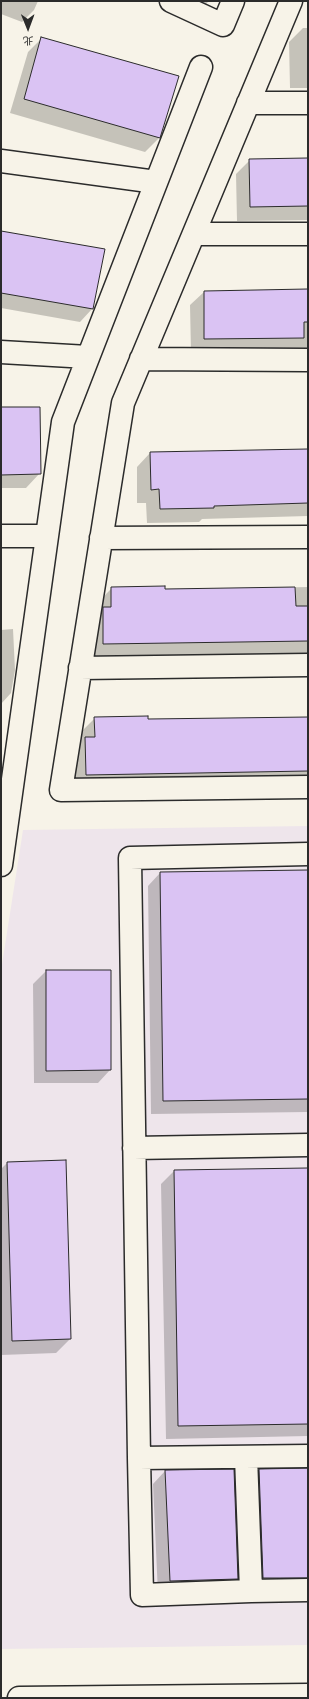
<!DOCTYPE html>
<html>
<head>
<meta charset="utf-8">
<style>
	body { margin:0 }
	#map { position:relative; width:309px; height:1699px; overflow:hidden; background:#f7f3e8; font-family:Itim,"LXGW WenKai TC",sans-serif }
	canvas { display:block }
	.frame { position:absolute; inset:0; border:2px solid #2b2b2b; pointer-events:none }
	.north { position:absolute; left:8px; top:8px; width:40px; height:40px; -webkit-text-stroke:3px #f7f3e8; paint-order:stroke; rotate:179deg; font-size:11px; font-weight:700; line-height:16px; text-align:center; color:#2b2b2b }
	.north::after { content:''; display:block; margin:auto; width:14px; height:18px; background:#2b2b2b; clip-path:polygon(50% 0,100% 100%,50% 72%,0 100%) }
</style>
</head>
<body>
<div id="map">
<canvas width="309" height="1699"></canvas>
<div class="frame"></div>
<div class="north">北</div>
</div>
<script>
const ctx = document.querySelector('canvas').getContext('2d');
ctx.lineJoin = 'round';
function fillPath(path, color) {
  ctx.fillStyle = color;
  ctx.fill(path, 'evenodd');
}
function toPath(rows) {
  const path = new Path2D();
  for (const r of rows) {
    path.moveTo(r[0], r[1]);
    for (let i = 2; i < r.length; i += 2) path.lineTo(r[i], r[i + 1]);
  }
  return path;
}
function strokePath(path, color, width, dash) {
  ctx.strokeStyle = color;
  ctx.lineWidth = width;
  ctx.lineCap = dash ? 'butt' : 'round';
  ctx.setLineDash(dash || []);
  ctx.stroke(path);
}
const built = toPath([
	[308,826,308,1645,1,1649,1,971,23,830]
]);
const shadow = toPath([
	[1,1,38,1,34,10,22,22,1,14],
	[192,1,209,1,204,6],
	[303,28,308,28,308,88,290,88,289,42],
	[42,38,159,138,145,152,10,113,28,52],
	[308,159,308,220,237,221,236,174,250,160],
	[1,232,92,309,80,322,1,308],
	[308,290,308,351,191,352,190,305,204,292],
	[1,408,40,473,26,488,1,488],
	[308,450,308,516,202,519,199,522,147,523,146,503,137,503,137,467,150,453],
	[308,587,308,654,90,658,98,602,112,588,164,590],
	[13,629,15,670,11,693,1,704,1,630],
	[308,717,308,784,73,788,72,752,81,743,81,732,95,718,147,720],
	[308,871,308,1112,151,1114,148,886,160,873],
	[46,971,110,971,110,1070,98,1083,34,1083,33,984],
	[65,1161,70,1339,56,1353,1,1355,1,1169,7,1163],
	[308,1169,308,1436,166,1439,161,1184,174,1171],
	[259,1470,308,1470,308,1600,251,1591,247,1483],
	[165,1471,237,1579,224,1591,158,1594,153,1484]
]);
const building = toPath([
	[41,37,179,76,160,138,24,99,41,37],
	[308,158,308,206,250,207,249,159,308,158],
	[1,231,105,249,93,309,1,293,1,231],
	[308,289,308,322,304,322,304,338,204,339,204,291,308,289],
	[1,407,40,407,41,474,1,475,1,407],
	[308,449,308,503,214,506,214,508,160,509,159,489,151,490,150,452,308,449],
	[165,586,165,589,295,587,296,606,308,606,308,641,103,644,103,607,111,607,111,587,165,586],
	[148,716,148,719,308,717,308,771,86,775,85,737,95,737,94,717,148,716],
	[308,870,308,1099,163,1101,160,872,308,870],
	[46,970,111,970,111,1070,46,1071,46,970],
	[66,1160,71,1339,12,1341,7,1162,66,1160],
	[308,1168,308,1424,178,1426,174,1170,308,1168],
	[308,1468,308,1578,263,1578,259,1469,308,1468],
	[234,1469,238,1579,170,1581,165,1470,234,1469]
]);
const minor = toPath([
	[171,1,223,25,233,1],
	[291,1,123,403,61,790,308,787],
	[248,103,308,103],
	[1,161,156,182],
	[194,234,308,234],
	[1,352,88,357],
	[141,359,308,360],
	[1,536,47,536],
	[101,538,308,537],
	[80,668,308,665],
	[308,854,130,858,139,1458,308,1456],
	[1,865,63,422,201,67],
	[134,1148,308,1145],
	[246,1457,251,1591,308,1590],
	[139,1458,142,1595,251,1591],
	[19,1698,308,1695]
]);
fillPath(built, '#eee5eb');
fillPath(shadow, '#0003');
fillPath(building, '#dac3f3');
strokePath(building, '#2b2b2b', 1);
strokePath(minor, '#2b2b2b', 25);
strokePath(minor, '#f7f3e8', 22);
</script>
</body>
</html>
